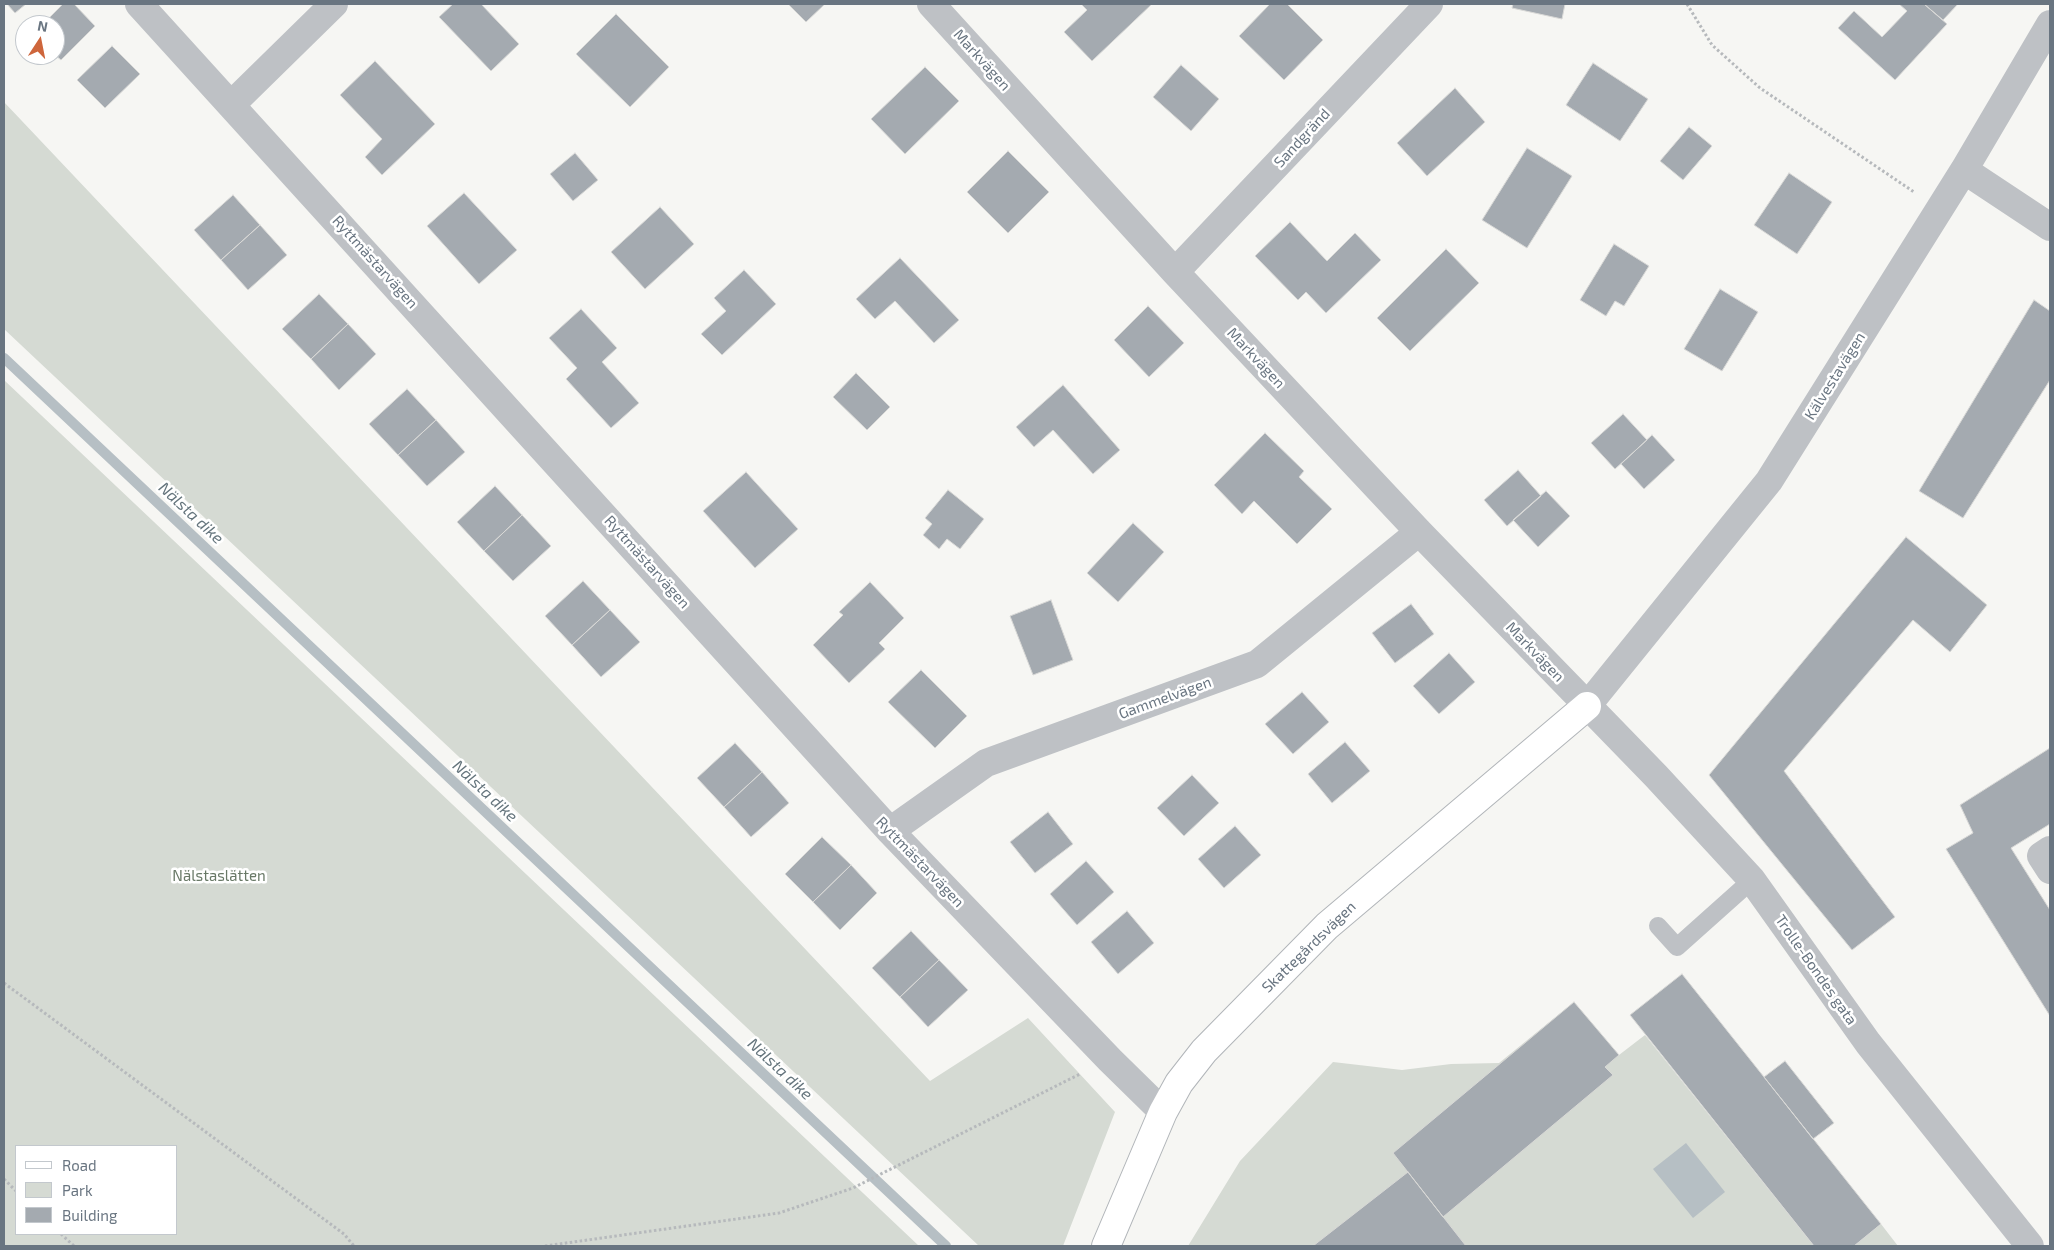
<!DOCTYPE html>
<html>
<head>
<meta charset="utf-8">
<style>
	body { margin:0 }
	#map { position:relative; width:2054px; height:1250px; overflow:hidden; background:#f6f6f3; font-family:"Exo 2",sans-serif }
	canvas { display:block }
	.frame { position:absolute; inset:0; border:5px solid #697581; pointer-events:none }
	.legend { position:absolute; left:15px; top:1145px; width:162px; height:90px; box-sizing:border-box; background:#fff; border:1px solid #c3c8cd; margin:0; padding:6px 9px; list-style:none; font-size:15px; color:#697581 }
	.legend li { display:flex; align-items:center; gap:10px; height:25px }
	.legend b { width:25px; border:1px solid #c3c8cd }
	.north { position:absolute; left:15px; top:15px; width:50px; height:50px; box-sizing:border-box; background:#fff; border:1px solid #c3c8cd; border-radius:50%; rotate:11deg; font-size:14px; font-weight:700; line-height:20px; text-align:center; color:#697581 }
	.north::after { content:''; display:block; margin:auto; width:18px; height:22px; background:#ce663c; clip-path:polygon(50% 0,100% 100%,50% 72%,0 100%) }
</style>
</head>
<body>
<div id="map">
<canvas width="2054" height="1250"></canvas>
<div class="frame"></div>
<ul class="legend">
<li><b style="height:6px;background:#fff"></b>Road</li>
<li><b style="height:14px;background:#d5dad3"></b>Park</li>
<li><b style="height:14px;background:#a4aab0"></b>Building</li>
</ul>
<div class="north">N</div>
</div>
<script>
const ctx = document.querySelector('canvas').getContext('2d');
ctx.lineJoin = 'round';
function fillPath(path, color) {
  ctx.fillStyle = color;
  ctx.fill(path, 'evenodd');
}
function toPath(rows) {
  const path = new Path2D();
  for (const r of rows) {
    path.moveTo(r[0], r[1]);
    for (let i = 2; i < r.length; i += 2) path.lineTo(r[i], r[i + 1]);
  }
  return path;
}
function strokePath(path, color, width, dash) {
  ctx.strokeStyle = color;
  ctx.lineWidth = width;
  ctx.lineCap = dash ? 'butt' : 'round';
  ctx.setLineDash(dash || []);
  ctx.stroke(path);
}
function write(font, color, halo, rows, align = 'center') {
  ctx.font = font + ' "Exo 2",sans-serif';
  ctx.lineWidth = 5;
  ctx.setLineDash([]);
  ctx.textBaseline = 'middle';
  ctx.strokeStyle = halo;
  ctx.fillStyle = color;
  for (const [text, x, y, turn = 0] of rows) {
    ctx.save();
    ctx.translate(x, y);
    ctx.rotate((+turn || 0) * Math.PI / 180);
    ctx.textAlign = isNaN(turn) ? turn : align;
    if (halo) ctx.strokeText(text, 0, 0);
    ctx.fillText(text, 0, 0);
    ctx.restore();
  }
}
const green = toPath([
	[4,102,930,1081,1028,1018,1115,1112,1063,1246,979,1246,4,329],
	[4,380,919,1246,4,1246],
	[16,1146,176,1146,176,1234,16,1234],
	[1574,1002,1619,1055,1645,1035,1814,1246,1188,1246,1240,1161,1333,1062,1402,1070,1451,1064,1499,1063],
	[1881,1224,1898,1246,1854,1246]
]);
const water = toPath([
	[1686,1143,1725,1192,1693,1218,1653,1169]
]);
const stream = toPath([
	[4,358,946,1246]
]);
const building = toPath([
	[7,4,26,4,15,13,7,4],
	[63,4,74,4,95,26,61,60,55,55,55,25,42,25,63,4],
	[453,4,481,4,519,44,491,71,439,17,453,4],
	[788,4,825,4,806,22,788,4],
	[1081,4,1152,4,1092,61,1064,32,1087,10,1081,4],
	[1270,4,1287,4,1323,40,1284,80,1239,36,1270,4],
	[1513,4,1565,4,1562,19,1512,8,1513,4],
	[1899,4,1924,4,1947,24,1895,80,1838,28,1854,11,1882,37,1907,11,1899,4],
	[1924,4,1958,4,1943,20,1924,4],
	[616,14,669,67,630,107,576,54,616,14],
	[112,46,140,74,105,108,77,80,112,46],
	[375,61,435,124,382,175,365,157,382,139,340,95,375,61],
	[1593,63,1648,99,1620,141,1566,105,1593,63],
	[1181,65,1219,99,1191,131,1153,97,1181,65],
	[925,67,959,101,905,154,871,119,925,67],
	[1455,88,1485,122,1427,176,1397,143,1455,88],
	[1689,127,1712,146,1683,180,1660,161,1689,127],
	[1527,148,1572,176,1527,248,1482,220,1527,148],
	[1008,151,1049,192,1008,233,967,192,1008,151],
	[575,153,598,180,573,201,550,174,575,153],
	[1789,173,1832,202,1797,254,1754,225,1789,173],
	[464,193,517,250,479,284,427,226,464,193],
	[233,195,260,225,221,260,194,230,233,195],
	[660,207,694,244,645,289,611,252,660,207],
	[1290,222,1327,261,1355,233,1381,260,1326,313,1306,292,1298,300,1255,256,1290,222],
	[260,225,287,255,248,290,221,260,260,225],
	[1614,244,1649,266,1624,306,1615,301,1606,316,1580,300,1614,244],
	[1446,249,1479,283,1410,351,1377,318,1446,249],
	[900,258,959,320,934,343,895,301,875,319,856,299,900,258],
	[744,270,776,304,722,355,701,334,726,311,714,298,744,270],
	[1720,289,1758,312,1722,371,1684,349,1720,289],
	[319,294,348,324,311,359,282,329,319,294],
	[2034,300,2050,311,2050,380,1963,518,1919,491,2034,300],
	[1148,306,1184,343,1149,377,1114,340,1148,306],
	[581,309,617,348,602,362,639,403,611,428,566,379,577,368,549,338,581,309],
	[348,324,376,354,339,390,311,359,348,324],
	[856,373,890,407,867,430,833,397,856,373],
	[1063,385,1120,450,1093,474,1053,430,1034,447,1016,427,1063,385],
	[407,389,436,420,398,455,369,424,407,389],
	[1623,414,1647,440,1615,469,1591,443,1623,414],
	[436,420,465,452,427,486,398,455,436,420],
	[1265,433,1304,471,1299,477,1332,509,1297,544,1254,501,1242,514,1214,485,1265,433],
	[1652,435,1675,460,1644,489,1621,464,1652,435],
	[1518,470,1541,496,1507,526,1484,500,1518,470],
	[746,472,798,529,755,568,703,511,746,472],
	[495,486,522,515,484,551,457,522,495,486],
	[948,490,984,519,960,549,947,539,939,549,923,535,932,524,925,518,948,490],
	[1546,491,1570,516,1538,547,1513,520,1546,491],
	[522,515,551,546,513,581,484,551,522,515],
	[1133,523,1164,552,1118,602,1087,573,1133,523],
	[1906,537,1987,605,1950,652,1913,620,1784,771,1895,917,1852,950,1709,775,1906,537],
	[583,581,610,610,572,645,545,616,583,581],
	[870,582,904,618,879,643,885,649,849,683,813,645,843,615,839,612,870,582],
	[1051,600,1073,660,1033,675,1010,616,1051,600],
	[1411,604,1434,634,1395,663,1372,633,1411,604],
	[610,610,640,642,601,677,572,645,610,610],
	[1449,653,1475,682,1439,714,1413,686,1449,653],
	[921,670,967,716,935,748,888,702,921,670],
	[1302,692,1329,722,1293,754,1265,724,1302,692],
	[1345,742,1370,771,1332,803,1308,774,1345,742],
	[735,743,762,772,724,807,697,778,735,743],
	[2050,748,2050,824,2011,848,2050,910,2050,1016,1946,849,1973,833,1960,805,2050,748],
	[762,772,789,803,751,837,724,807,762,772],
	[1192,775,1219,803,1184,836,1157,808,1192,775],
	[1048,812,1073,844,1035,873,1010,842,1048,812],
	[1235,826,1261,855,1224,888,1198,859,1235,826],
	[822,837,851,865,813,902,785,874,822,837],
	[1086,861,1114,892,1077,925,1050,894,1086,861],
	[851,865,877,893,840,930,813,902,851,865],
	[1127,911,1154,943,1118,974,1091,942,1127,911],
	[911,931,939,960,900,997,872,968,911,931],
	[939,960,968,990,928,1027,900,997,939,960],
	[1682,974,1881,1224,1854,1246,1814,1246,1630,1015,1682,974],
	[1574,1002,1619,1055,1605,1067,1613,1075,1443,1217,1393,1153,1574,1002],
	[1785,1061,1834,1123,1813,1139,1764,1077,1785,1061],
	[1408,1172,1466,1246,1313,1246,1408,1172]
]);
const path = toPath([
	[1687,4,1712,45,1760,88,1914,192],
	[4,983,344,1234,354,1246],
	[4,1179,16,1191],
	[61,1234,74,1246],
	[545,1246,779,1213,853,1188,1080,1074]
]);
const lane = toPath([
	[1658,926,1677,947,1752,880]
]);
const street = toPath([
	[139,4,890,831,1110,1060,1163,1112],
	[931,4,1175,272,1419,532,1656,776,1752,880,1868,1043,2030,1246],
	[232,104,334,4],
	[1964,170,2050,227],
	[1175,272,1429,4],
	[1587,706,1769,481,1964,170,2050,24],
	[890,831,986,763,1257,664,1419,532],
	[2050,850,2041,856,2050,870]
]);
const secondary = toPath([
	[1106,1246,1163,1112,1179,1083,1204,1051,1327,926,1587,706]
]);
const streetNames = [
	["Markvägen",982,60,48],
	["Sandgränd",1302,138,-47],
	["Ryttmästarvägen",375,262,48],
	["Markvägen",1256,358,47],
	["Kälvestavägen",1835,376,-58],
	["Ryttmästarvägen",647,562,48],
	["Markvägen",1535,652,46],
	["Gammelvägen",1165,698,-20],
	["Ryttmästarvägen",920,862,46],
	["Skattegårdsvägen",1309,947,-44],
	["Trolle-Bondes gata",1816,970,55]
];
const parkNames = [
	["Nälstaslätten",219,876]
];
const waterNames = [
	["Nälsta dike",191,513,43],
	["Nälsta dike",485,791,43],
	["Nälsta dike",780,1069,43]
];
fillPath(green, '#d5dad3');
fillPath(water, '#b6bfc4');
strokePath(stream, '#b6bfc4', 10);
fillPath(building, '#a4aab0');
strokePath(building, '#d8d8d6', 1);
strokePath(secondary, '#b1b5b9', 30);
strokePath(path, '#b6b9bc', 3, [2.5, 2.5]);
strokePath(lane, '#bec1c5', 18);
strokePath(street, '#bec1c5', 28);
strokePath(secondary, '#fff', 28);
write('15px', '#697581', '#fff', streetNames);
write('15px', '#697967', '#fff', parkNames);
write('italic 16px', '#65757d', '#fff', waterNames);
</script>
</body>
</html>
